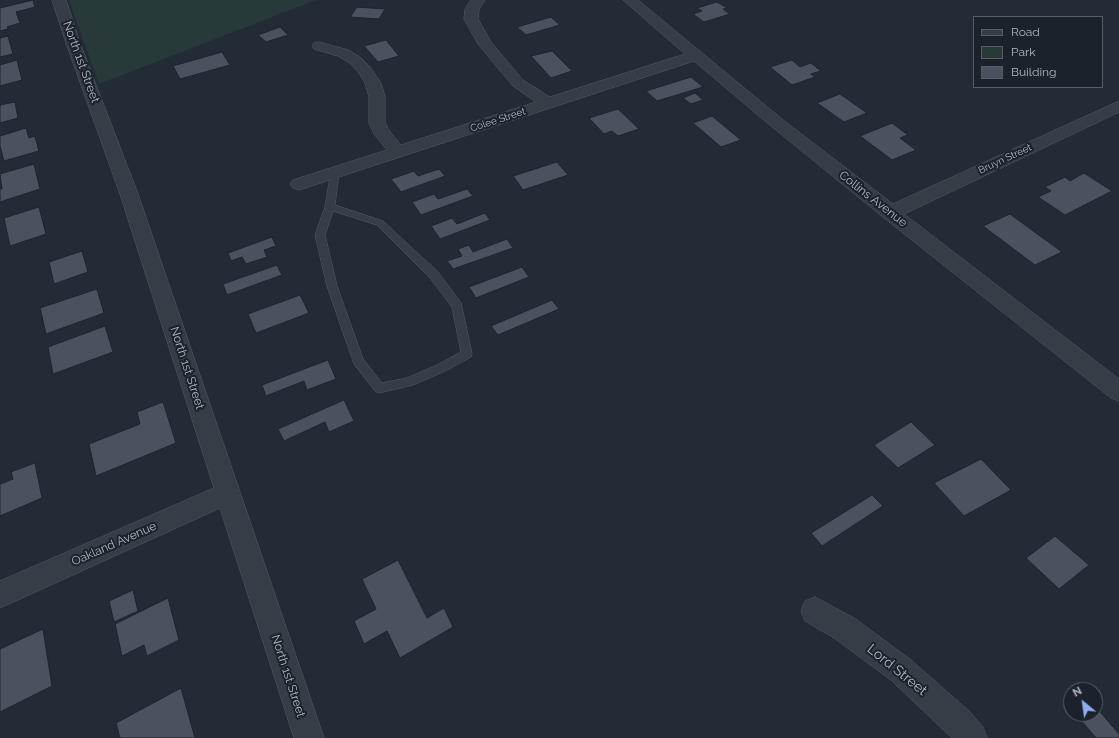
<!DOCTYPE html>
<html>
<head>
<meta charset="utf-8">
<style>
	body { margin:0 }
	#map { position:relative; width:1119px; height:738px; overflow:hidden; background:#232b37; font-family:Raleway,sans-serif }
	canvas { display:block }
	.legend { position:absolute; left:973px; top:16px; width:130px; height:72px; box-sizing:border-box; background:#1c222c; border:1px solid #585e68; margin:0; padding:5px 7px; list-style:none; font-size:12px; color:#b1b8c3 }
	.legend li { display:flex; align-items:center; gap:8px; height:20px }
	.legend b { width:20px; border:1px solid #585e68 }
	.north { position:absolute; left:1063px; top:682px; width:40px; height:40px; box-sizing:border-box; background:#1c222c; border:1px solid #585e68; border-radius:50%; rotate:331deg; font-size:11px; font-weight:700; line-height:16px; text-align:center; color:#b1b8c3 }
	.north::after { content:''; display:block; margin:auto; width:14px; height:18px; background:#8eaeec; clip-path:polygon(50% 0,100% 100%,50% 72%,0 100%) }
</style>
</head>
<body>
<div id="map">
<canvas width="1119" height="738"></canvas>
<ul class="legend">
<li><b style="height:5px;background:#373d47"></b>Road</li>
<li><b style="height:11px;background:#28393a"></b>Park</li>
<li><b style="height:11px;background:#4a5260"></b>Building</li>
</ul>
<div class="north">N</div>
</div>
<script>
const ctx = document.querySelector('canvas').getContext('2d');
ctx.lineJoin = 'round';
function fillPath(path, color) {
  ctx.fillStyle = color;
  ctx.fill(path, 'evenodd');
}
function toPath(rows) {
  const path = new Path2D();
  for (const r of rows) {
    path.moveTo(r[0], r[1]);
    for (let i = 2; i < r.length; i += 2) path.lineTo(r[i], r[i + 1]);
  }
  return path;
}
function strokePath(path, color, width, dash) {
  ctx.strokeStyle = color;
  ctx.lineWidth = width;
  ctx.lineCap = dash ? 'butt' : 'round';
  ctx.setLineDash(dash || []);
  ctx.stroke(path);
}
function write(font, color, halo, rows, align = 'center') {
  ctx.font = font + ' Raleway,sans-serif';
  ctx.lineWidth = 4;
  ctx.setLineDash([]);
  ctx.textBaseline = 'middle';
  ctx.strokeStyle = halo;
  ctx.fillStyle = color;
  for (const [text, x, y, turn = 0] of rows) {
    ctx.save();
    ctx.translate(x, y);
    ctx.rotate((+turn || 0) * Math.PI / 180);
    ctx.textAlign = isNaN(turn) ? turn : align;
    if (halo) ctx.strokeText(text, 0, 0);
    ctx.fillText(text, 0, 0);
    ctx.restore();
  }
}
const green = toPath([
	[69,0,316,0,99,84]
]);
const building = toPath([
	[33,0,35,7,16,12,20,23,7,27,8,29,0,31,0,8,33,0],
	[717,2,727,8,723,9,730,14,704,22,693,14,702,11,697,8,717,2],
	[357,7,385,9,379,19,350,17,357,7],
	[551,17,560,25,526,35,517,27,551,17],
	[280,27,288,35,266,42,258,35,280,27],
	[8,36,13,54,0,57,0,38,8,36],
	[386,40,399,56,378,62,364,46,386,40],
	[552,51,572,71,551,78,531,56,552,51],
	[222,52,230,65,180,79,173,66,222,52],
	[17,60,22,80,0,86,0,65,17,60],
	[792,60,800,67,811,63,821,71,811,74,815,77,792,85,770,67,792,60],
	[691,77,703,87,657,101,646,91,691,77],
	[695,93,703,100,691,104,683,98,695,93],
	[840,94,867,113,844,122,817,103,840,94],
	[15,102,18,118,0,123,0,105,15,102],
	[618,109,639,129,618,136,612,131,604,134,589,118,618,109],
	[712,116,741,140,721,147,693,123,712,116],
	[892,123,908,135,900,138,916,150,892,160,860,136,892,123],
	[26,128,29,138,35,136,39,151,4,161,0,146,0,136,26,128],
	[557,162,568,175,523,190,513,176,557,162],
	[34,164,40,189,0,202,0,189,2,189,0,174,34,164],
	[439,169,445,176,401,192,391,179,414,171,418,176,439,169],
	[1084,173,1112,191,1065,215,1038,197,1051,191,1045,187,1065,177,1070,181,1084,173],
	[467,189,473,196,421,215,412,202,434,194,438,199,467,189],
	[39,207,46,234,10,246,4,218,39,207],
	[485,213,490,220,440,239,431,226,452,218,457,224,485,213],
	[1010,214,1062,252,1035,265,983,226,1010,214],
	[272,237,276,246,264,250,267,257,246,264,242,257,231,261,228,253,272,237],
	[507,239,513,248,453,269,447,261,462,256,458,249,469,245,473,252,507,239],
	[82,251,88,272,54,284,49,262,82,251],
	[277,265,282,275,227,295,223,284,277,265],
	[522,267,529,277,476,298,469,287,522,267],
	[97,289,104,313,46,334,40,308,97,289],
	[300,295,309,313,256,333,248,314,300,295],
	[552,300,559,309,498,335,491,326,552,300],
	[105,326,113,352,53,374,48,347,105,326],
	[328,360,336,379,307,390,304,381,266,396,262,385,328,360],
	[344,400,354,421,329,432,325,422,284,441,278,429,344,400],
	[163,402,176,443,96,476,89,444,140,424,137,412,163,402],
	[911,422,935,445,898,468,874,445,911,422],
	[981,459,1011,490,964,516,934,483,981,459],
	[35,463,42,498,0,516,0,481,1,484,13,479,11,472,35,463],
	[872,495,883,506,822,546,811,533,872,495],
	[1055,536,1089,565,1059,589,1026,558,1055,536],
	[398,560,427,618,444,608,453,627,400,658,387,631,364,644,354,621,376,609,362,579,398,560],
	[133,590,138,611,114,622,109,601,133,590],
	[168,598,179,640,147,656,144,645,122,656,115,624,168,598],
	[43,629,52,686,0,712,0,649,43,629],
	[181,688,195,738,120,738,116,723,181,688],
	[1096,707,1119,734,1119,738,1096,738,1079,718,1086,714,1095,714,1096,707]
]);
const lane = toPath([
	[335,169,339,172,335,205,383,221,438,272,461,303,472,354,471,357,445,371,413,385,379,393,375,391,354,364,327,286,315,235,325,207,331,172,335,169],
	[333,211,377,225,430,278,452,307,461,352,437,365,407,378,382,383,363,359,337,286,325,235,333,211]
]);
const street = toPath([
	[52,0,66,0,80,43,138,194,324,738,294,738,220,508,0,608,0,581,214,488,120,194,66,43,52,0],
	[471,0,485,0,479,9,478,19,491,42,523,80,550,97,685,54,623,0,638,0,783,120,893,204,1119,101,1119,112,904,214,1119,379,1119,401,1111,398,883,217,771,126,694,61,305,188,299,190,293,188,290,184,293,180,387,150,374,134,369,123,369,97,365,83,359,73,350,63,338,56,314,49,312,46,314,43,319,42,348,50,360,57,370,67,381,83,385,97,385,123,390,132,401,145,536,102,513,86,478,44,464,19,465,9,471,0],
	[815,597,854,618,911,660,969,711,983,727,987,738,952,738,891,680,834,638,805,621,801,611,805,601,815,597]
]);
const farStreetnames = [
	["Colee Street",498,120,-18],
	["Bruyn Street",1005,159,-25]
];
const streetNames = [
	["North 1st Street",81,62,70],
	["Collins Avenue",873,199,38],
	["North 1st Street",187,368,72],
	["Oakland Avenue",114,544,-24],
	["North 1st Street",288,676,72]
];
const nearStreetnames = [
	["Lord Street",897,670,39]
];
fillPath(green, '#28393a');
fillPath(building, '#4a5260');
strokePath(building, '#1e242e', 1);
strokePath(lane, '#545b65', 1);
strokePath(street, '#545b65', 1);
fillPath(lane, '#373d47');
fillPath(street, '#373d47');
write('10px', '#b1b8c3', '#1c222c', farStreetnames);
write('12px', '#b1b8c3', '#1c222c', streetNames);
write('14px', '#b1b8c3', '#1c222c', nearStreetnames);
</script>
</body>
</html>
